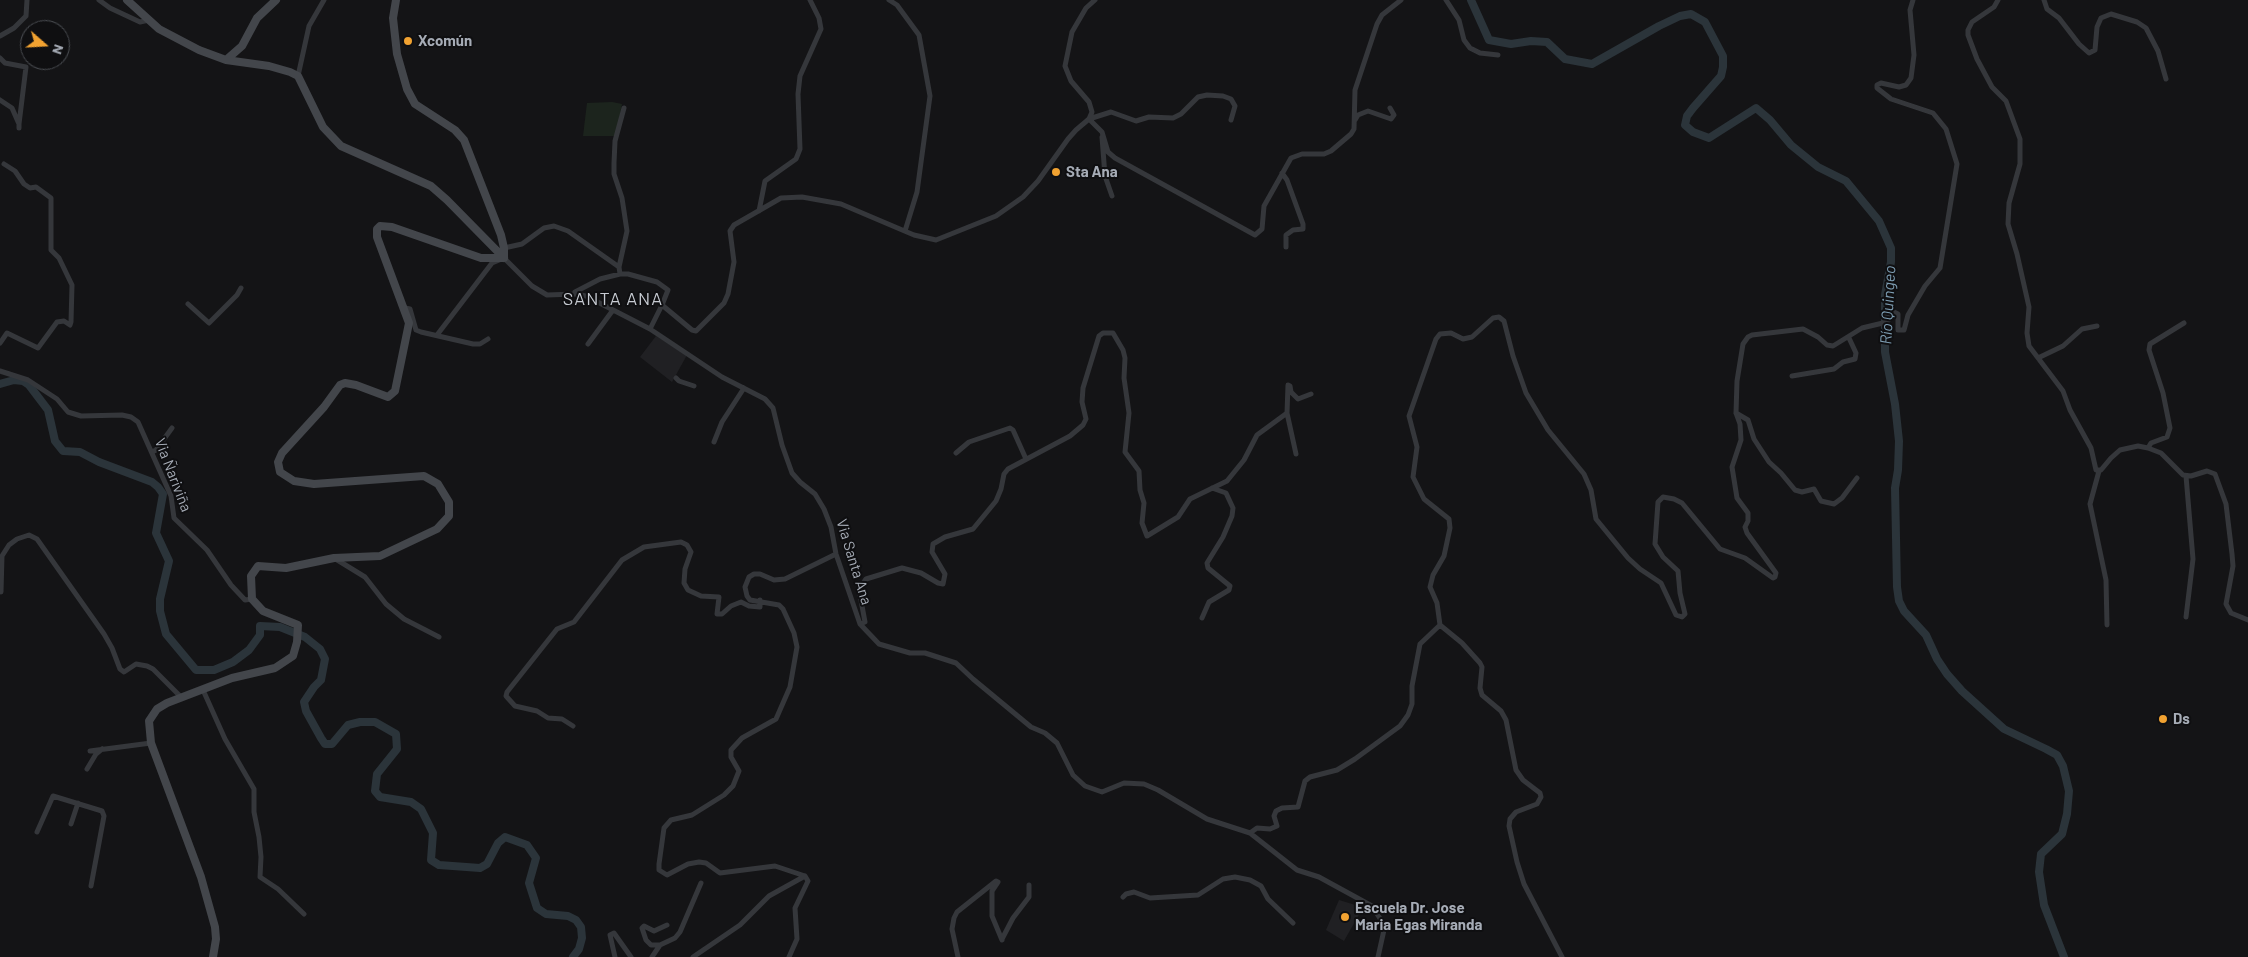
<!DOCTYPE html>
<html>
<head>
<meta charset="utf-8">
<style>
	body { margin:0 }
	#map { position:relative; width:2248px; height:957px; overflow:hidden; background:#141416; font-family:Barlow,sans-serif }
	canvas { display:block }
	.north { position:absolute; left:20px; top:20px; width:50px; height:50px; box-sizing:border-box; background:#0f0f11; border:1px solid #4b4e53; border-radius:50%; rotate:109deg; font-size:14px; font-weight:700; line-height:20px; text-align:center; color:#a6acb6 }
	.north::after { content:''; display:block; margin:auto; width:18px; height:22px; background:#f1a231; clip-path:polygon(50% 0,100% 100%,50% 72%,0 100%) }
</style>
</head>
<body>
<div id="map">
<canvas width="2248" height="957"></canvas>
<div class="north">N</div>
</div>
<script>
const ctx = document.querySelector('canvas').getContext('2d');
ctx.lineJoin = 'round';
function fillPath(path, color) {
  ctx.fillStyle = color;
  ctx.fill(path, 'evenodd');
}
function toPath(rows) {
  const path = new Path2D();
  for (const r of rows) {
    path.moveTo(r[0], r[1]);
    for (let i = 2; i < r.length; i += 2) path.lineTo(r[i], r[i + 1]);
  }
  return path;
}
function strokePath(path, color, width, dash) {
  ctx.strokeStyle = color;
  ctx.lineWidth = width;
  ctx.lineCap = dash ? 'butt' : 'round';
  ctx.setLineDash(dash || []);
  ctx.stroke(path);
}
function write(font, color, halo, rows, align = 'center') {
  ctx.font = font + ' Barlow,sans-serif';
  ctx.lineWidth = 4;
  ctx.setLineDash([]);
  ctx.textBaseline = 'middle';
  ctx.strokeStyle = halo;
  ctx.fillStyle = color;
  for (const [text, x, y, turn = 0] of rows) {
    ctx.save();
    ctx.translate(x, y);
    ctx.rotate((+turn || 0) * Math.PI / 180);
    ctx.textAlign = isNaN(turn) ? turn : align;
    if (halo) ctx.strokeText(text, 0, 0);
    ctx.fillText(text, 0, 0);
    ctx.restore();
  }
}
const built = toPath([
	[656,336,687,355,672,382,640,357],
	[1339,900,1362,907,1368,906,1371,909,1361,911,1344,941,1326,930]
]);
const green = toPath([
	[612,102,622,104,616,136,583,136,587,103]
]);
const river = toPath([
	[1471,0,1489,40,1511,44,1531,41,1547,42,1565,59,1592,64,1659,26,1680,16,1691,14,1705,22,1723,56,1723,67,1721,76,1693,108,1687,116,1685,125,1693,132,1709,138,1756,108,1770,120,1791,145,1818,167,1846,181,1879,221,1891,248,1891,262,1885,295,1885,352,1895,404,1899,441,1898,470,1895,488,1897,587,1899,601,1904,611,1926,635,1937,659,1947,674,1962,691,2004,729,2046,749,2057,755,2063,766,2069,791,2067,814,2062,834,2041,854,2039,872,2044,905,2064,957],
	[0,384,14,380,23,381,29,385,48,410,55,441,63,451,80,452,99,462,152,482,158,487,163,494,156,533,169,561,160,599,160,611,166,634,196,670,214,670,233,662,249,650,260,635,260,626,280,627,305,637,320,649,325,659,321,680,314,687,304,702,306,711,321,738,325,744,332,744,348,725,360,722,375,722,396,734,397,749,377,774,375,791,380,797,411,802,421,809,433,833,431,860,439,865,480,868,487,864,498,843,505,837,527,845,536,858,529,883,537,908,546,914,568,916,576,920,581,927,582,938,579,949,573,957]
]);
const street = toPath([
	[99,0,110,8,140,22,149,20],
	[889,0,897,5,919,35,930,96,917,192,905,231],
	[1446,0,1459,20,1464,40,1470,48,1480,53,1498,55],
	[1998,0,1994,7,1972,22,1968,30,1968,35,1977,59,1992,87,2006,101,2020,139,2020,164,2009,203,2008,224,2017,254,2029,307,2027,333,2029,346,2063,391,2070,410,2091,448,2096,470,2101,470,2111,458,2120,450,2138,446,2148,448,2161,453,2183,475,2191,476,2207,471,2215,474,2226,504,2232,554,2233,566,2226,604,2231,613,2248,620],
	[2044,0,2047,9,2059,18,2079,44,2089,53,2095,50,2097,27,2101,18,2111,14,2137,22,2146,28,2158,51,2166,79],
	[0,36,14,28,26,16,27,0],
	[0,58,5,63,26,67,19,124],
	[298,76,309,26,324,0],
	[0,100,12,108,19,124,19,128],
	[1089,119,1102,132,1108,152,1115,158,1255,235,1262,229,1264,206,1291,158,1302,154,1324,154,1331,151,1351,134,1354,129,1355,90,1377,24,1382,15,1401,0],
	[1089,119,1111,112,1136,121,1149,117,1173,118,1181,114,1198,97,1207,95,1223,96,1231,99,1235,106,1231,120],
	[1355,120,1358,115,1368,111,1391,119,1394,115,1390,108],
	[1102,137,1105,176,1112,196],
	[1282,173,1287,180,1303,224,1303,229,1293,230,1286,235,1286,247],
	[759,211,765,181,796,159,800,149,798,94,800,76,821,29,819,18,810,0],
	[504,248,522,244,544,228,554,226,568,231,619,267],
	[620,274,619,267,627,231,622,198,614,174,614,163,615,141,624,108],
	[575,292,600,279,620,274,628,274,657,282,668,290,662,305,692,330,696,331,724,303,728,294,734,262,730,231,734,225,781,198,802,197,841,204,914,235,936,240,996,216,1023,197,1038,181,1068,139,1076,130,1089,119,1092,112,1089,102,1071,81,1065,66,1072,32,1086,8,1095,0],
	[188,304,209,323,237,295,241,288],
	[405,308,410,309,416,330,421,332,473,344,480,344,488,339],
	[650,329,662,305],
	[437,335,492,263,504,258,532,286,547,295,575,294,586,296,650,329,722,377,765,399,773,408,782,445,792,473,800,482,815,494,824,509,831,527,836,554,860,624,879,644,910,653,925,653,956,663,973,679,1031,727,1045,733,1057,743,1073,775,1085,786,1102,792,1124,783,1144,784,1158,790,1207,819,1250,833,1297,870,1319,877,1372,906,1381,920,1384,930,1378,957],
	[0,343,7,333,38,348,57,322,64,321,70,325,71,322,72,285,59,258,51,250,51,198,36,187,30,188,24,184,15,171,4,164],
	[588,344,613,310],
	[2038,358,2063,346,2082,329,2097,326],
	[0,371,28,380,57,399,68,412,81,416,122,415,131,417,138,422,171,496,174,518,207,550,231,585,245,600,252,599],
	[1792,376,1834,369,1843,362,1855,359,1856,353,1849,338],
	[676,378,679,381,694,386],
	[1287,413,1288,385,1290,386,1291,392,1298,399,1311,394],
	[1736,413,1748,420,1754,439,1769,462,1781,473,1795,490,1802,492,1814,489,1821,501,1834,504,1842,498,1857,478],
	[714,442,722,422,744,388],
	[2148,448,2151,443,2167,437,2170,428,2163,393,2149,350,2150,344,2184,323],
	[152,452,156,450,172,428],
	[956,453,969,442,1010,428,1013,430,1026,459],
	[2099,471,2090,504,2106,580,2107,625],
	[2186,476,2193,559,2186,617],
	[334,558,365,577,386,604,404,619,439,637],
	[1,592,2,556,9,545,17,539,29,535,37,539,104,634,112,648,120,669,124,672,136,664,147,666,153,669,182,698],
	[1202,618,1209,602,1229,590,1230,586,1208,568,1207,563,1223,537,1232,516,1233,508,1226,493,1212,488],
	[860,624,865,622,860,595,862,585,866,579,902,568,921,573,938,583,943,584,945,574,932,552,933,544,945,537,973,529,996,501,1001,489,1004,474,1008,469,1070,436,1083,425,1086,419,1082,402,1083,388,1099,336,1103,333,1113,333,1123,350,1125,358,1124,378,1129,413,1125,452,1139,471,1140,490,1144,503,1142,523,1147,536,1178,517,1190,499,1227,481,1244,460,1257,435,1287,413,1296,454],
	[1440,625,1462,643,1480,663,1482,667,1480,688,1482,695,1501,711,1506,720,1516,770,1523,780,1540,793,1541,797,1537,804,1516,812,1510,819,1509,826,1517,862,1524,884,1562,957],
	[203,690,225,739,254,789,254,812,259,837,261,857,260,877,278,889,304,914],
	[573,726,562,719,548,718,537,711,515,706,506,696,507,692,557,629,574,622,622,560,644,547,681,542,687,545,691,552,685,569,684,583,688,590,701,596,719,597,717,614,722,614,731,606,741,602,749,606,760,607,760,600],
	[90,751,151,743],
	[87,769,96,754,102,749],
	[71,824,78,803],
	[37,832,53,796,102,811,104,816,91,886],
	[1250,833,1257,828,1270,829,1277,826,1274,816,1276,811,1282,808,1298,807,1305,781,1310,777,1337,770,1355,759,1400,726,1408,715,1412,704,1412,686,1420,644,1440,625,1437,603,1430,587,1433,575,1444,556,1450,528,1449,519,1424,499,1413,477,1417,447,1409,416,1436,339,1440,334,1451,333,1463,339,1472,337,1493,318,1499,317,1504,321,1513,356,1526,393,1548,430,1584,474,1591,490,1596,519,1628,558,1640,569,1661,583,1676,615,1682,617,1685,614,1680,593,1678,571,1663,557,1655,544,1658,502,1663,497,1674,499,1682,503,1720,549,1745,558,1773,578,1775,577,1776,573,1747,533,1745,527,1748,521,1748,513,1737,498,1732,467,1741,440,1740,424,1736,413,1737,381,1743,344,1748,337,1752,335,1803,329,1818,337,1827,345,1833,346,1862,328,1887,322,1894,312,1898,314,1898,330,1904,330,1908,315,1925,286,1940,268,1957,164,1946,129,1933,113,1891,99,1877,88,1877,85,1881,83,1899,87,1906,85,1911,78,1914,55,1910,10,1913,0],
	[1123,897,1126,894,1134,892,1150,898,1198,895,1223,879,1235,877,1250,880,1261,886,1268,899,1293,923],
	[1002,939,1013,918,1029,897,1029,885],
	[660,945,651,945,646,940,642,928,644,926,654,931,667,925],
	[615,957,610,935,614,933,631,957],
	[652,957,660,945,675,938,680,932,701,883],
	[693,957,740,925,769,896,805,876],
	[789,957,797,939,795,908,808,881,805,876,775,866,720,873,706,863,699,862,688,864,667,875,659,870,659,864,664,828,671,820,692,815,724,795,733,786,739,771,731,757,731,750,742,738,776,719,790,687,797,647,794,633,783,609,779,605,750,600,747,596,745,587,749,577,754,574,760,574,774,580,785,579,836,554],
	[958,957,952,929,954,918,957,912,996,881,998,882,992,891,992,916,1002,940]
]);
const secondary = toPath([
	[127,0,159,29,199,50,226,60,242,46,257,18,276,0],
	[396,0,393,18,397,54,407,89,415,104,455,130,464,140,501,235,504,248,504,258],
	[226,60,269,66,290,72,298,76,323,127,341,146,431,186,447,200,504,258],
	[213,957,216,939,215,927,201,877,151,743,149,721,157,709,167,703,232,678,275,668,293,656,297,642,298,625,263,611,252,599,251,576,258,566,286,568,334,558,380,556,437,529,449,516,449,502,438,484,424,476,314,484,294,481,280,472,278,462,282,453,324,407,340,385,345,383,356,385,388,397,395,391,409,323,377,237,377,229,380,226,392,227,481,258,504,258]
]);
const markers = [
	[408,41,5,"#f1a231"],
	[1056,172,5,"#f1a231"],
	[2163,719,5,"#f1a231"],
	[1345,917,5,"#f1a231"]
];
const poiNames = [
	["Xcomún",418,41],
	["Sta Ana",1066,172],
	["Ds",2173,719],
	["Escuela Dr. Jose",1355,908],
	["Maria Egas Miranda",1355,925]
];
const streetNames = [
	["Via Ñariviña",173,475,69],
	["Via Santa Ana",854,562,73]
];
const waterNames = [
	["Río Quingeo",1888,305,-87]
];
const quarterNames = [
	["SANTA ANA",613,299]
];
fillPath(built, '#202023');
fillPath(green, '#1c241d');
strokePath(river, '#2b343a', 8);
strokePath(street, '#35373b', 5);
strokePath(secondary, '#43464b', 8);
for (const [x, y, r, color] of markers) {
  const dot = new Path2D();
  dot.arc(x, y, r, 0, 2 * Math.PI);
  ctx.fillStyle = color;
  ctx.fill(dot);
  strokePath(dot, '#0f0f11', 2);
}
write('bold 15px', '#a6acb6', '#0f0f11', poiNames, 'left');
write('15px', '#a6acb6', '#0f0f11', streetNames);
write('italic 16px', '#7d9db2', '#0f0f11', waterNames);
ctx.letterSpacing = '1px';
write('18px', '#c7cbd2', '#0f0f11', quarterNames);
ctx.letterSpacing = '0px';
</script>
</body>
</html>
